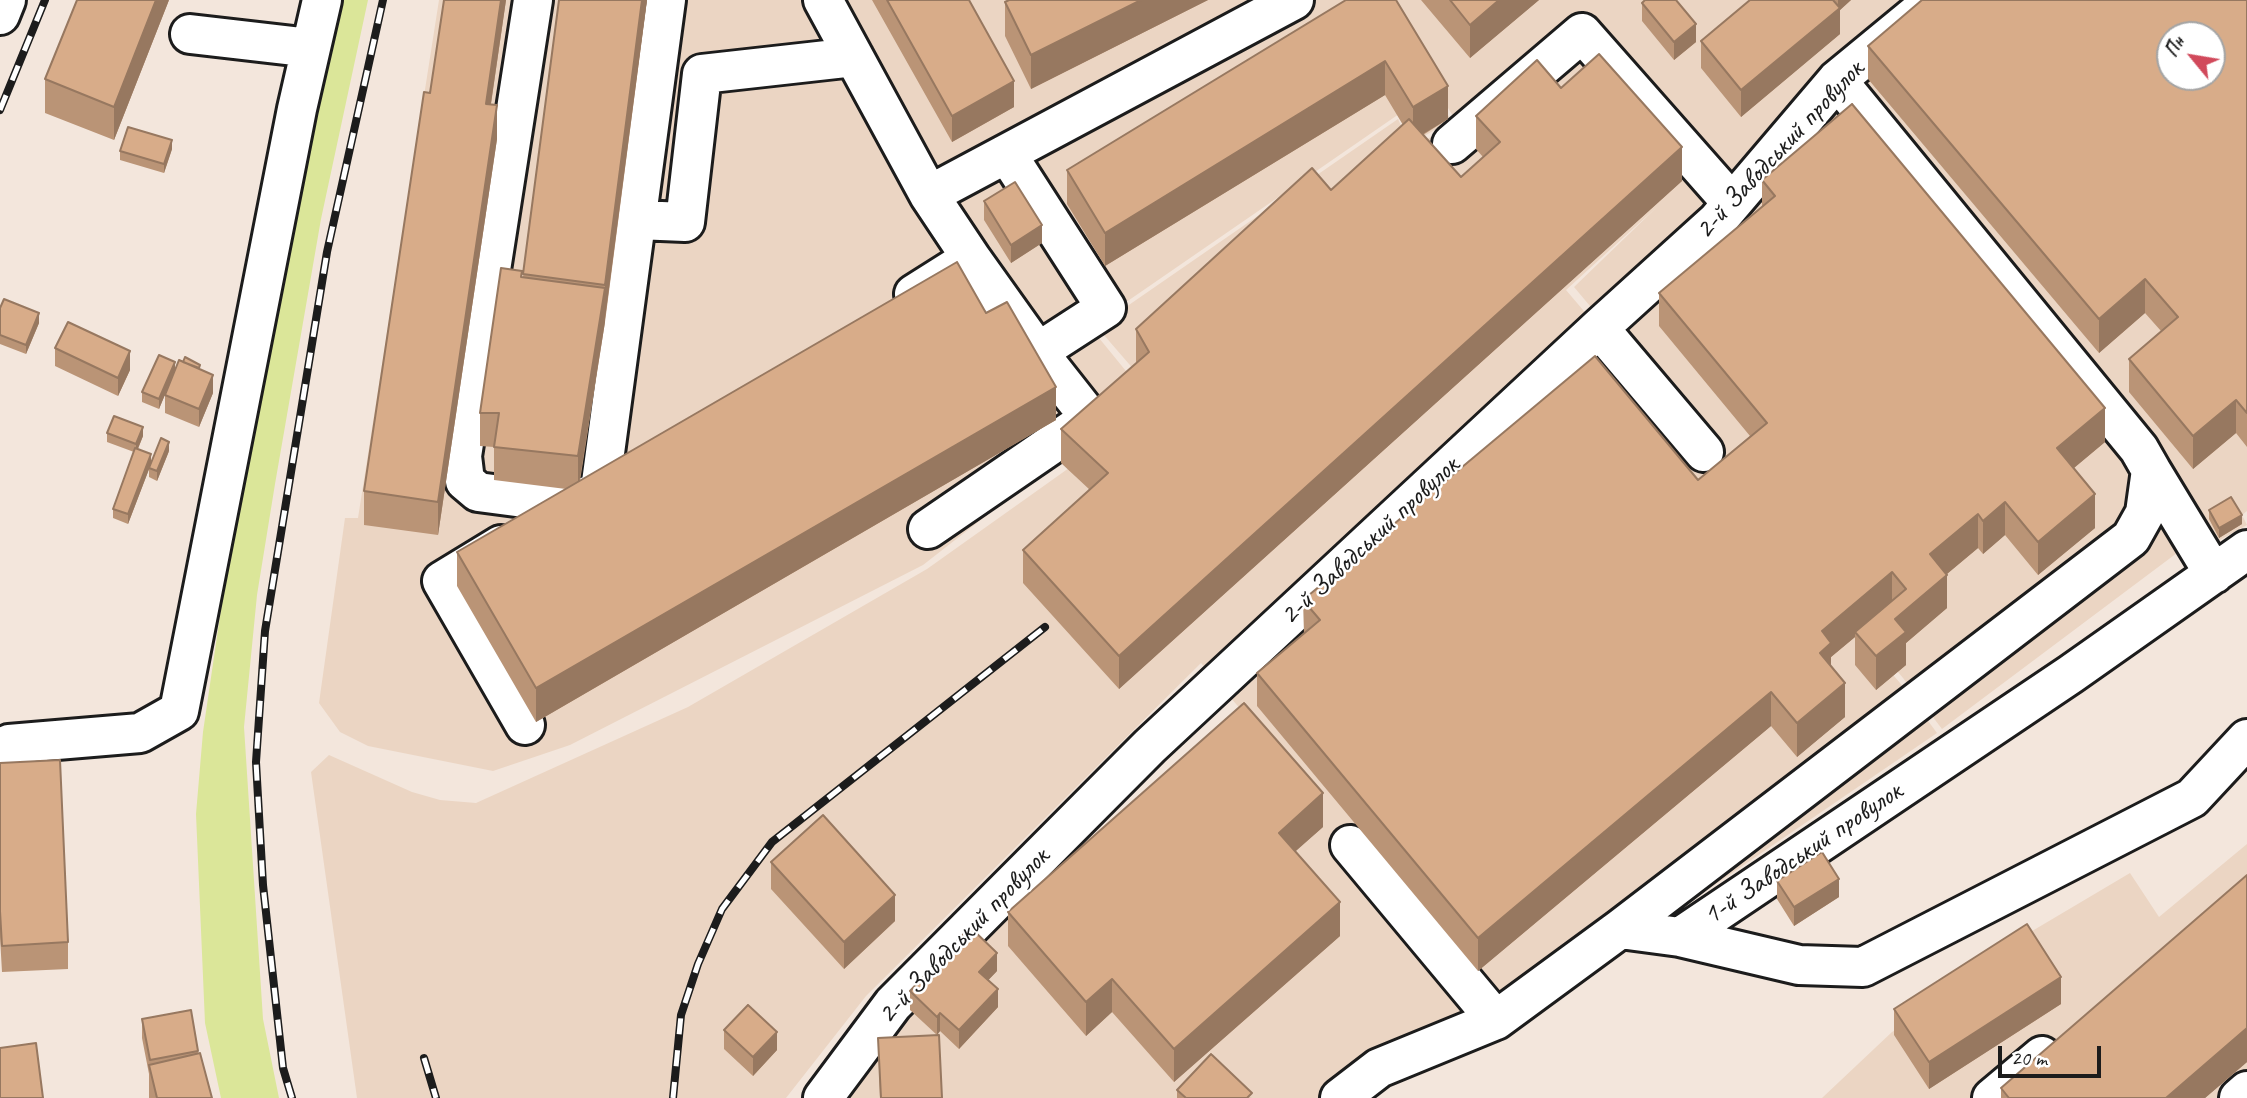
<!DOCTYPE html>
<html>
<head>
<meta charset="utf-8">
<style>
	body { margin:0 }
	#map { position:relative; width:2247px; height:1098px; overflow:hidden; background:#f3e6dc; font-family:Caveat,sans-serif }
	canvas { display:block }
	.north { position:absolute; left:2156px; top:21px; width:70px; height:70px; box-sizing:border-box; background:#fff; border:2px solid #a4a4a4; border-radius:50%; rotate:300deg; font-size:19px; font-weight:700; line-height:28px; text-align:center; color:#1c1c1c }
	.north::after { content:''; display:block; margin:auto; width:24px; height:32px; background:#d1495b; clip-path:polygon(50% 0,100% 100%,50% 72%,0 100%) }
	.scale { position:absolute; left:1998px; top:1046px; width:103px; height:32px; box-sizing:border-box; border:4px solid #1c1c1c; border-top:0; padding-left:9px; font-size:21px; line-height:24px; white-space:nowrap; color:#1c1c1c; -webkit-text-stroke:5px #fff; paint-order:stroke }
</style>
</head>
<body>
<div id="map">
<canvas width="2247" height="1098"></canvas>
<div class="north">Пн</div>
<div class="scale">20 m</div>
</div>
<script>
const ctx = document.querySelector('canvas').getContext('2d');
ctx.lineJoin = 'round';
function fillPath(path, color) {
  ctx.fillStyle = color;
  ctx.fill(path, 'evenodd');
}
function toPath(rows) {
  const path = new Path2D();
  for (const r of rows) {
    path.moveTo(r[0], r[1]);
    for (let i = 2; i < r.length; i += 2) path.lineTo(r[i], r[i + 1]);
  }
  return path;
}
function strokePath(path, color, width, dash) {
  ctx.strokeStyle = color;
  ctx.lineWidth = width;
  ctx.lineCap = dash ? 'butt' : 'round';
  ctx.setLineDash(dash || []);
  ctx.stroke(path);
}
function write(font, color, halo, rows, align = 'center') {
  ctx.font = font + ' Caveat,sans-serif';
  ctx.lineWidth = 5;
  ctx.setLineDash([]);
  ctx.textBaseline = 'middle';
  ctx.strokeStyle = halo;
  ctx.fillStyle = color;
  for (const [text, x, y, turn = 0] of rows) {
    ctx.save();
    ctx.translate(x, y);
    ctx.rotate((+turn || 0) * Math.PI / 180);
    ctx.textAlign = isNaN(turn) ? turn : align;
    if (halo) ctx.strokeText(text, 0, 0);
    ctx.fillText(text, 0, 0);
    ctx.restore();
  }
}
const built = toPath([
	[439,0,1378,0,1451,120,1413,143,1399,114,1090,327,1139,387,1059,459,923,565,570,745,493,771,368,746,340,732,319,703,345,518,358,518],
	[1382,0,2247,0,2247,511,2242,515,2247,525,2218,541,2209,529,1942,729,1903,678,1574,287,1658,206,1566,290,1900,683,1937,733,1672,914,1495,1043,1467,1013,1369,1058,1318,1098,847,1098,875,1063,906,1006,1242,711,1201,663,866,996,786,1098,357,1098,311,772,329,755,412,792,440,800,476,803,688,707,927,569,1062,473,1077,462,1148,386,1097,327,1398,119,1412,149,1456,121],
	[2170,35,2212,35,2212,77,2170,77],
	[2247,844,2247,1098,1822,1098,1892,1032,2022,949,2017,940,2130,873,2159,917]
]);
const green = toPath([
	[338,0,368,0,321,219,275,484,257,595,244,727,263,1019,279,1098,221,1098,205,1023,196,814,203,732,232,534]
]);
const minor = toPath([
	[533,0,462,456,465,481,478,492,569,504,596,492],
	[823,0,929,195,971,258,914,294],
	[0,15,6,0],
	[190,34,311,48],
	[1452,144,1582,33,1732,203],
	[1007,154,1106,308,1038,352],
	[929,195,1294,0],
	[637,220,685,222,702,74,854,57],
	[1599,328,1704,452],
	[2151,470,2214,574],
	[600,490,666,0],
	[928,529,1090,418,1038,352,971,258],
	[501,545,442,581,525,725],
	[0,748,9,744,140,733,179,711,297,109,322,0],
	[1350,845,1496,1020],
	[1620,929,2131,538,2145,513,2151,470,2139,449,1837,80],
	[1680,937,1799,965,1863,967,2192,798,2247,739],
	[823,1098,893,1004,1150,746,1599,328,1717,221,1837,80,1934,0],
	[1340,1098,1379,1068,1496,1020,1620,929,1680,937,2071,674,2247,550],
	[1992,1098,2042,1056],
	[2239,1098,2247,1091]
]);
const rail = toPath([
	[0,110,45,0],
	[424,1058,436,1098],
	[292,1098,283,1068,263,885,256,762,265,631,327,252,383,0],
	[673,1098,681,1015,698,964,722,909,772,842,1045,627]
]);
const wall = toPath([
	[169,0,114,140,45,113,45,79],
	[444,0,506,0,491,104,497,139,438,535,364,525,364,491,430,93],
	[559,0,647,0,605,322,580,481,986,313,1056,420,536,722,457,586,457,552,566,489,494,480,494,447,480,446,480,413,522,277,523,277],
	[872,0,969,0,1014,107,952,142],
	[1208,0,1031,89,1005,36,1005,2],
	[1346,0,1448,119,1423,135,1461,177,1483,157,1476,149,1476,116,1561,88,1682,181,1119,689,1023,583,1023,550,1090,490,1061,463,1061,429,1136,363,1136,329,1331,190,1403,125,1385,95,1105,266,1067,204,1067,170],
	[1421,0,1539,0,1470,58],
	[1750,0,1851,0,1840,10,1840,34,1741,117,1701,68,1701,41],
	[2247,0,2247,447,2236,433,2193,469,2129,392,2129,359,2161,331,2145,313,2099,353,1868,79,1868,46],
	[1642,3,1696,42,1674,60,1642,21],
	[172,149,164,173,120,160,120,151],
	[1762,180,2105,442,2074,468,2095,528,2038,575,2005,535,1983,554,1978,548,1947,574,1947,608,1906,643,1906,665,1876,690,1855,665,1855,637,1831,657,1831,667,1845,717,1797,757,1771,726,1478,971,1257,706,1257,673,1304,634,1303,600,1698,480,1750,436,1659,326,1659,293,1762,207],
	[984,201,1042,243,1011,263,984,220],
	[0,308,39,323,26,354,0,344],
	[55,348,130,370,118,396,55,366],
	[200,369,213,393,199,427,165,413,165,395,166,392,159,409,142,402,142,392,175,371],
	[107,433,143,436,138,449,151,463,169,451,157,481,149,477,149,469,128,524,113,518,113,509,134,452,107,442],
	[2209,510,2242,524,2219,538,2209,519],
	[0,763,68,942,68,969,2,972,0,937],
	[1323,827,1295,851,1340,936,1174,1082,1112,1012,1086,1036,1008,946,1008,912],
	[771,862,895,921,844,969,771,889],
	[2247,875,2247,1062,2205,1098,2001,1098,2001,1088],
	[1777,881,1839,897,1794,926,1777,899],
	[997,971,988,980,998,1007,959,1049,940,1031,937,1035,942,1098,880,1098,878,1038,937,1035,910,1010,910,991],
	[2061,1004,1929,1089,1894,1035,1894,1009],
	[191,1010,198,1053,212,1098,149,1098,149,1074,142,1038,142,1019],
	[724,1030,777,1050,753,1076,724,1049],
	[1177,1090,1252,1098,1177,1098]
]);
const shadedWall = toPath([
	[156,0,169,0,114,140,114,107],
	[501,0,506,0,486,137,486,104],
	[642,0,647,0,605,319,605,285],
	[1141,0,1208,0,1031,89,1031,55],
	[1499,0,1539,0,1470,58,1470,25],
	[1838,0,1851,0,1840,10,1840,34,1741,117,1741,90,1838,9],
	[1696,24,1696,42,1674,60,1674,42],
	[1385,61,1385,95,1105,266,1105,233],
	[1014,81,1014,107,952,142,952,116],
	[1448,86,1448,119,1413,140,1413,107],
	[497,105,497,139,438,535,438,502],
	[172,140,172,149,164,173,164,164],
	[1682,147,1682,181,1119,689,1119,656],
	[1042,225,1042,243,1011,263,1011,245],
	[2145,279,2145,313,2099,353,2099,319],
	[605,288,605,322,578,490,578,456],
	[39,313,39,323,26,354,26,345],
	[130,351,130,370,118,396,118,378],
	[175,362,175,371,159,409,159,399],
	[213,375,213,393,199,427,199,409],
	[1056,387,1056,420,536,722,536,688],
	[2236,400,2236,433,2193,469,2193,436],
	[2105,408,2105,442,2057,482,2057,448],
	[143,427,143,436,136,453,136,444],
	[169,442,169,451,157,481,157,471],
	[151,454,151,464,128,524,128,514],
	[2095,494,2095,528,2038,575,2038,542],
	[2005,502,2005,535,1983,554,1983,521],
	[1978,514,1978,548,1930,588,1930,554],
	[2242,515,2242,524,2219,538,2219,528],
	[1892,572,1892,606,1855,632,1855,637,1831,657,1831,676,1820,653,1822,631],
	[1947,575,1947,608,1906,643,1906,665,1876,690,1876,656,1895,619],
	[1845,683,1845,717,1797,757,1797,723],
	[1771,692,1771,726,1478,971,1478,938],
	[1323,793,1323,827,1279,866,1279,833],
	[1839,879,1839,897,1794,926,1794,907],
	[895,895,895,921,844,969,844,942],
	[1340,902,1340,936,1174,1082,1174,1049],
	[997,953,997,971,979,990,979,972],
	[2061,977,2061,1004,1929,1089,1929,1062],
	[1112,979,1112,1012,1086,1036,1086,1002],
	[998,989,998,1007,959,1049,959,1030],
	[940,1013,940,1031,937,1035,937,1017],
	[2247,1028,2247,1062,2205,1098,2166,1098],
	[777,1032,777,1050,753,1076,753,1057]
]);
const building = toPath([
	[77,0,156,0,114,107,45,79,77,0],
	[444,0,501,0,486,104,497,105,438,502,364,491,424,92,430,93,444,0],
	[559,0,642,0,605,285,523,274,559,0],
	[887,0,969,0,1014,81,952,116,887,0],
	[1009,0,1141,0,1031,55,1005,2,1009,0],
	[1346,0,1396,0,1448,86,1413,107,1385,61,1105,233,1067,170,1346,0],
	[1450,0,1499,0,1470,25,1450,0],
	[1645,0,1676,0,1696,24,1674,42,1642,3,1645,0],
	[1750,0,1833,0,1840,8,1741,90,1701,41,1750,0],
	[1922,0,2247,0,2247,413,2236,400,2193,436,2129,359,2178,317,2145,279,2099,319,1868,46,1922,0],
	[2170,35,2212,35,2212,77,2170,77,2170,35],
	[1599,54,1682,147,1119,656,1023,550,1108,473,1061,429,1149,352,1136,329,1312,168,1331,190,1409,119,1461,177,1500,142,1476,116,1537,60,1561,88,1599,54],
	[1852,104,2105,408,2057,448,2095,494,2038,542,2005,502,1983,521,1978,514,1930,554,1947,575,1895,619,1906,632,1876,656,1855,632,1906,589,1892,572,1822,631,1831,643,1820,653,1845,683,1797,723,1771,692,1478,938,1257,673,1320,620,1303,600,1595,356,1698,480,1767,423,1659,293,1775,196,1762,180,1852,104],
	[128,127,172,140,164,164,120,151,128,127],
	[1015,182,1042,225,1011,245,984,201,1015,182],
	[957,262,986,313,1007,302,1056,387,536,688,457,552,957,262],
	[501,268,522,271,521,277,605,288,578,456,494,447,499,413,480,413,501,268],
	[4,299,39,313,26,345,0,335,0,308,4,299],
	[68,322,130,351,118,378,55,348,68,322],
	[159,355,175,362,159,399,142,392,159,355],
	[185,357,200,365,199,368,183,362,185,357],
	[179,360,213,375,199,409,165,395,179,360],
	[114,416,143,427,136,444,107,433,114,416],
	[161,438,169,442,157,471,149,468,161,438],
	[135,448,151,454,128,514,113,509,135,448],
	[2231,497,2242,515,2219,528,2209,510,2231,497],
	[1244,703,1323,793,1279,833,1340,902,1174,1049,1112,979,1086,1002,1008,912,1244,703],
	[60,760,68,942,2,946,0,911,0,763,60,760],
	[823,815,895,895,844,942,771,862,823,815],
	[1822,852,1839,879,1794,907,1777,881,1822,852],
	[2247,875,2247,1028,2166,1098,2009,1098,2001,1088,2247,875],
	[2027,924,2061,977,1929,1062,1894,1009,2027,924],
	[970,927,997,953,979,972,998,989,959,1030,940,1013,937,1017,910,991,970,927],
	[748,1005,777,1032,753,1057,724,1030,748,1005],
	[191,1010,198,1051,150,1060,142,1019,191,1010],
	[939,1035,942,1098,881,1098,878,1038,939,1035],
	[36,1043,43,1098,0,1098,0,1048,36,1043],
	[200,1053,212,1098,157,1098,149,1065,200,1053],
	[1211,1054,1252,1093,1247,1098,1186,1098,1177,1090,1211,1054]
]);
const streetNames = [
	["2-й Заводський провулок",1780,150,-47],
	["2-й Заводський провулок",1370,541,-43],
	["1-й Заводський провулок",1803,854,-34],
	["2-й Заводський провулок",964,936,-46]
];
fillPath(built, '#ebd5c3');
fillPath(green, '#dbe699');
strokePath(minor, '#1c1c1c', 44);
strokePath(minor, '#fff', 38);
strokePath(rail, '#1c1c1c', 8);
strokePath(rail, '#fff', 5, [16]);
fillPath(wall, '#ba9476');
fillPath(shadedWall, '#977860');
fillPath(building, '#d8ac89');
strokePath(building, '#977860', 2);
write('28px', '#1c1c1c', '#fff', streetNames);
</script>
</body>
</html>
